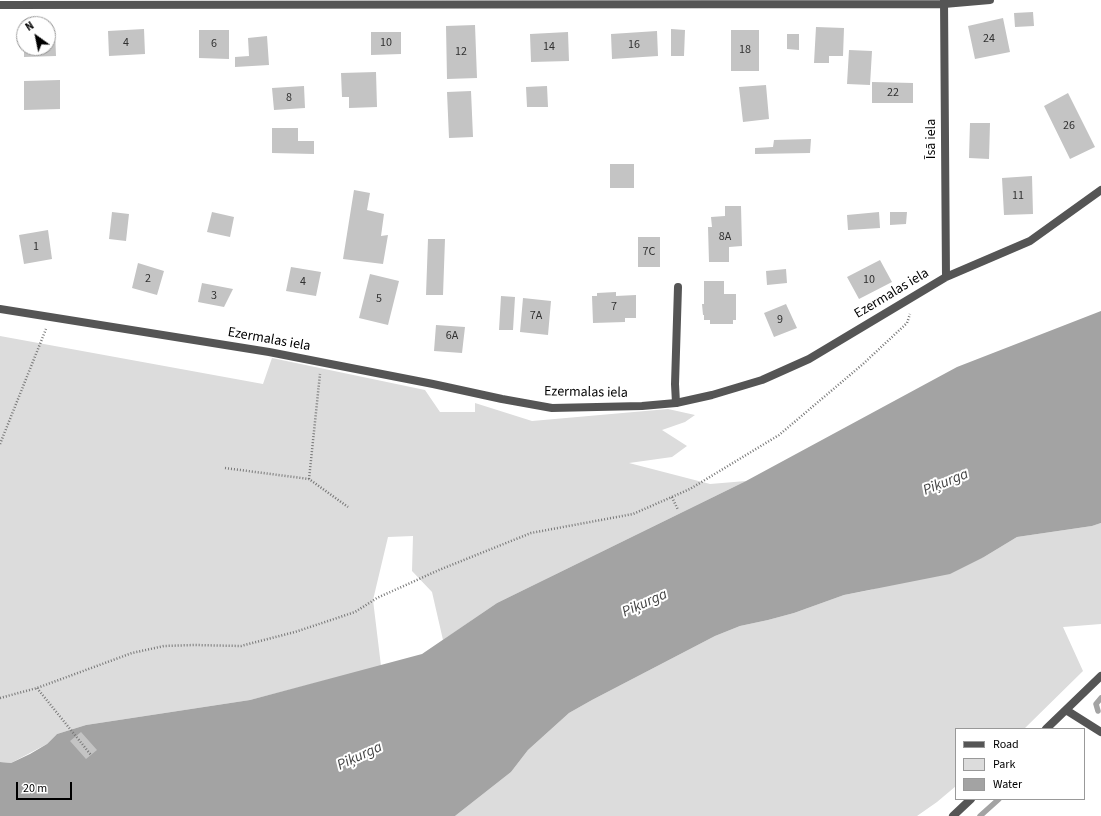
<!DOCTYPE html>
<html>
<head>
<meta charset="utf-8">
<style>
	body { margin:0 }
	#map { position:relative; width:1101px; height:816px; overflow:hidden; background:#fff; font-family:"Source Sans 3",sans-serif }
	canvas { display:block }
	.legend { position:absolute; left:955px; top:728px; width:130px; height:72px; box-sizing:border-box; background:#fff; border:1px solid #999; margin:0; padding:5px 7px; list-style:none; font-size:12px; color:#000 }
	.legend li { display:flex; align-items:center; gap:8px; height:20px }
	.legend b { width:20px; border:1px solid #999 }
	.north { position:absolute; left:16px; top:16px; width:40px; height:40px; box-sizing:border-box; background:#fff; border:1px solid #999; border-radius:50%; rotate:327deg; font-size:11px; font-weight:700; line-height:16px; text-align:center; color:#000 }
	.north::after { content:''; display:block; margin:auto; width:14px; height:18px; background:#000; clip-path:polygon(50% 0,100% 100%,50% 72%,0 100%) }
	.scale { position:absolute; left:16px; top:782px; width:56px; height:18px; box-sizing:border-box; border:2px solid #000; border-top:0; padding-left:5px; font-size:12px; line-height:14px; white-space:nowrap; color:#000; -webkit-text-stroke:3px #fff; paint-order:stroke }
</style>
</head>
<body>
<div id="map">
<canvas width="1101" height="816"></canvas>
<ul class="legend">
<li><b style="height:5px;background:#555"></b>Road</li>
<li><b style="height:11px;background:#dcdcdc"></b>Park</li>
<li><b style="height:11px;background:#a3a3a3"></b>Water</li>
</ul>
<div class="north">N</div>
<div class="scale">20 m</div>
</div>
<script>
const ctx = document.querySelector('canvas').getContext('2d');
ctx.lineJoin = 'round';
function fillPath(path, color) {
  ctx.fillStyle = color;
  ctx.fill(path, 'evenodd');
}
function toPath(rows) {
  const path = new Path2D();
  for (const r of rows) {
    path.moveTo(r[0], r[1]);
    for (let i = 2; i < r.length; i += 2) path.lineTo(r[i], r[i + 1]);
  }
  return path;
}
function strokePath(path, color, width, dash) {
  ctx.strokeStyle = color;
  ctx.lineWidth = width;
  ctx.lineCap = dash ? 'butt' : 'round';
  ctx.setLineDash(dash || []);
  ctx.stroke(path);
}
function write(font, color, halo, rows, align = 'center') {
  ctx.font = font + ' "Source Sans 3",sans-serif';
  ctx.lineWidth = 4;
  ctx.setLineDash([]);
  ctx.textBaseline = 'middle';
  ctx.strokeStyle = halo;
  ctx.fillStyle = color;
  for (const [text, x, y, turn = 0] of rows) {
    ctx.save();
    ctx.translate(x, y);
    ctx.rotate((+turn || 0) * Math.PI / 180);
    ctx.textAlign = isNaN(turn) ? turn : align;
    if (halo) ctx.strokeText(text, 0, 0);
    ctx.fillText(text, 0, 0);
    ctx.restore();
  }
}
const green = toPath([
	[0,336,263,384,272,358,425,390,440,412,475,412,475,403,532,421,668,409,695,415,685,422,662,430,687,446,672,457,629,463,710,484,746,481,497,603,443,640,432,592,412,571,413,536,388,537,373,600,381,666,250,700,86,725,57,734,47,744,11,763,0,762],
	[1101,523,1101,624,1063,627,1083,671,1024,729,956,729,956,786,937,802,917,816,455,816,511,772,528,750,569,713,592,700,715,636,740,626,768,620,794,613,844,595,870,590,984,557,1017,537,1092,526]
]);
const water = toPath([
	[1101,311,1101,523,1092,526,1017,537,984,557,950,574,844,595,794,613,768,620,740,626,715,636,592,700,569,713,528,750,511,772,455,816,0,816,0,762,11,763,30,754,47,744,57,734,86,725,250,700,422,654,497,603,746,481,957,367]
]);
const stream = toPath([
	[1098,711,1096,704,1101,698],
	[980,816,999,799]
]);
const building = toPath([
	[1033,12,1034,26,1015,27,1014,13],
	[1003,18,1010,52,975,59,968,26],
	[475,25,477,78,447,79,446,26],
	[816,27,844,28,843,56,829,56,829,63,814,63],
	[144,29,145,54,109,56,108,31],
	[671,29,685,30,684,56,671,56],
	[199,30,229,30,229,59,199,58],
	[731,30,759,30,759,71,731,71],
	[55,31,56,56,24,57,24,48,48,48,48,32],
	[657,31,658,56,612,59,611,34],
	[371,32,401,32,401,54,371,55],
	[568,32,569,61,531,62,530,34],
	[787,34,799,34,799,50,787,49],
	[267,36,269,65,235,67,235,57,249,56,248,38],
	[849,50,872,51,870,85,847,84],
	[376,72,377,107,349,108,349,97,342,97,341,73],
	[60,80,60,109,24,110,24,81],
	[872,82,913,83,913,103,872,103],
	[766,85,769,119,743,122,739,87],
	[304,86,305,108,274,110,272,88],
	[547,86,548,107,527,107,526,87],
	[471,91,473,137,449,138,447,92],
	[1068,93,1095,147,1070,159,1044,106],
	[970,123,990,123,989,159,969,158],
	[272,128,298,128,298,141,314,141,314,154,272,153],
	[811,139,810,153,755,154,755,148,773,147,774,140],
	[610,164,634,164,634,188,610,188],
	[1032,176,1033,214,1004,215,1002,178],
	[354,190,370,193,367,210,384,214,381,236,388,235,383,264,343,259],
	[725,206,741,206,742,246,729,247,729,262,709,262,708,227,712,227,711,217,725,216],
	[112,212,129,214,126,241,109,239],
	[212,212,234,217,230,237,207,232],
	[879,212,880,228,848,230,847,215],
	[890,212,907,212,906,224,890,225],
	[48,230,52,259,24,264,19,235],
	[638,237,660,237,660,267,638,267],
	[428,239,445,239,443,295,426,295],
	[880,260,892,282,859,299,847,277],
	[138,263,164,271,157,295,132,288],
	[291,267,321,272,316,296,286,291],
	[786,269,787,283,767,285,766,271],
	[370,274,399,281,388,325,359,318],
	[704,281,724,281,724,294,736,294,736,320,733,320,733,324,710,324,710,320,704,320,704,315,703,315,702,304,704,304],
	[202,283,233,289,224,307,198,302],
	[616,292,616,296,636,295,636,318,625,318,625,322,593,323,592,296,597,296,597,293],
	[501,296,515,297,513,330,499,330],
	[523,298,551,301,548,335,520,332],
	[786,304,797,328,774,337,764,313],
	[436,325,465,327,462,353,434,351],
	[81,732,97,750,86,759,70,741]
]);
const path = toPath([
	[0,444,46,329],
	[225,468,309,479,348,507],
	[309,479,320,374],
	[672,497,678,510],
	[37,688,91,755],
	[0,698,37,688,132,653,164,646,194,645,241,646,295,632,355,612,377,598,439,570,531,533,633,514,690,489,779,435,863,364,907,323,910,314]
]);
const lane = toPath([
	[676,403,675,384,678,287]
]);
const street = toPath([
	[944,0,946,277],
	[0,5,944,4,990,0],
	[0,309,269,352,433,384,502,399,552,408,642,406,676,403,712,395,762,380,809,359,946,277,1030,241,1101,190],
	[1066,710,1101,732],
	[1046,729,1101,676],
	[953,816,971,799]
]);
const numberNames = [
	["24",989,39],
	["4",126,43],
	["10",386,43],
	["6",214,44],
	["16",634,45],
	["14",549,47],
	["18",745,50],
	["12",461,52],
	["22",893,93],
	["8",289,98],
	["26",1069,126],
	["11",1018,196],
	["8A",725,237],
	["1",36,247],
	["7C",649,252],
	["2",148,279],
	["10",869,280],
	["4",303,282],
	["3",214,296],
	["5",379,299],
	["7",614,307],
	["7A",536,316],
	["9",780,320],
	["6A",452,336]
];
const streetNames = [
	["Īsā iela",932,139,-90],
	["Ezermalas iela",892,294,-31],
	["Ezermalas iela",269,340,10],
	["Ezermalas iela",586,393,1]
];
const waterNames = [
	["Piķurga",946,483,-22],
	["Piķurga",645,604,-24],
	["Piķurga",360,757,-25]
];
fillPath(green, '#dcdcdc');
fillPath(water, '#a3a3a3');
strokePath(stream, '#a3a3a3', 5.5);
fillPath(building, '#c4c4c4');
strokePath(path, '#777', 2.5, [1, 2]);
strokePath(lane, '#555', 8);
strokePath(street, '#555', 8);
write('12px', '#313131', null, numberNames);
write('14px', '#000', '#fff', streetNames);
write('italic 15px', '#444', '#fff', waterNames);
</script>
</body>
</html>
